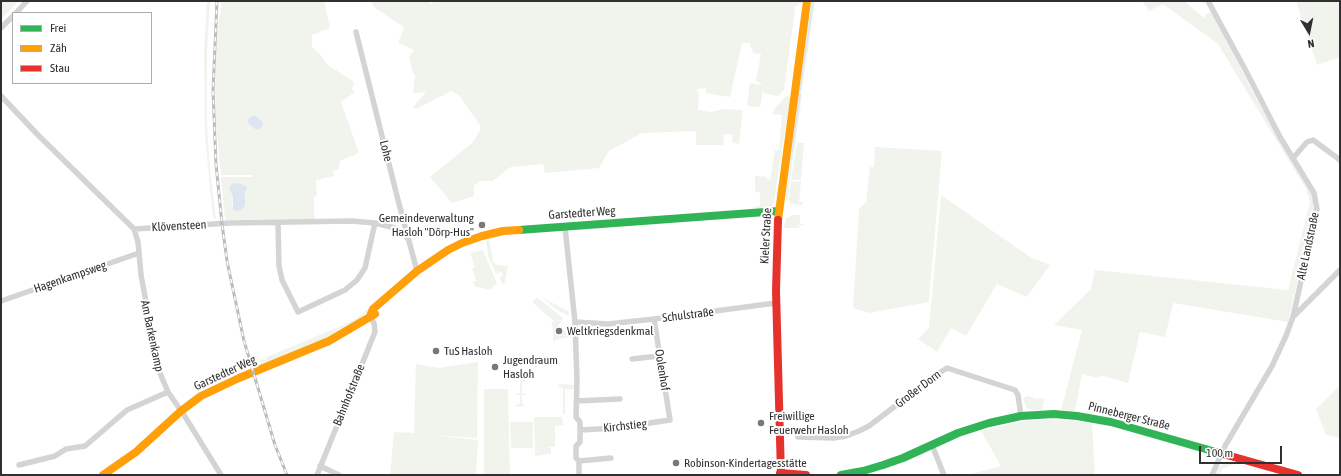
<!DOCTYPE html>
<html>
<head>
<meta charset="utf-8">
<style>
	body { margin:0 }
	#map { position:relative; width:1341px; height:476px; overflow:hidden; background:#fff; font-family:"Asap Condensed",sans-serif }
	canvas { display:block }
	.frame { position:absolute; inset:0; border:2px solid #303030; pointer-events:none }
	.legend { position:absolute; left:12px; top:12px; width:140px; height:72px; box-sizing:border-box; background:#fff; border:1px solid #acacac; margin:0; padding:5px 7px; list-style:none; font-size:12px; color:#303030 }
	.legend li { display:flex; align-items:center; gap:8px; height:20px }
	.legend b { width:20px; border:1px solid #acacac }
	.north { position:absolute; left:1289px; top:12px; width:40px; height:40px; -webkit-text-stroke:3px #fff; paint-order:stroke; rotate:170deg; font-size:11px; font-weight:700; line-height:16px; text-align:center; color:#303030 }
	.north::after { content:''; display:block; margin:auto; width:14px; height:18px; background:#303030; clip-path:polygon(50% 0,100% 100%,50% 72%,0 100%) }
	.scale { position:absolute; left:1199px; top:446px; width:83px; height:18px; box-sizing:border-box; border:2px solid #303030; border-top:0; padding-left:5px; font-size:12px; line-height:14px; white-space:nowrap; color:#303030; -webkit-text-stroke:3px #fff; paint-order:stroke }
</style>
</head>
<body>
<div id="map">
<canvas width="1341" height="476"></canvas>
<div class="frame"></div>
<ul class="legend">
<li><b style="height:5px;background:#30b455"></b>Frei</li>
<li><b style="height:5px;background:#ff9f0a"></b>Zäh</li>
<li><b style="height:5px;background:#e5322d"></b>Stau</li>
</ul>
<div class="north">N</div>
<div class="scale">100 m</div>
</div>
<script>
const ctx = document.querySelector('canvas').getContext('2d');
ctx.lineJoin = 'round';
function fillPath(path, color) {
  ctx.fillStyle = color;
  ctx.fill(path, 'evenodd');
}
function toPath(rows) {
  const path = new Path2D();
  for (const r of rows) {
    path.moveTo(r[0], r[1]);
    for (let i = 2; i < r.length; i += 2) path.lineTo(r[i], r[i + 1]);
  }
  return path;
}
function strokePath(path, color, width, dash) {
  ctx.strokeStyle = color;
  ctx.lineWidth = width;
  ctx.lineCap = dash ? 'butt' : 'round';
  ctx.setLineDash(dash || []);
  ctx.stroke(path);
}
function write(font, color, halo, rows, align = 'center') {
  ctx.font = font + ' "Asap Condensed",sans-serif';
  ctx.lineWidth = 4;
  ctx.setLineDash([]);
  ctx.textBaseline = 'middle';
  ctx.strokeStyle = halo;
  ctx.fillStyle = color;
  for (const [text, x, y, turn = 0] of rows) {
    ctx.save();
    ctx.translate(x, y);
    ctx.rotate((+turn || 0) * Math.PI / 180);
    ctx.textAlign = isNaN(turn) ? turn : align;
    if (halo) ctx.strokeText(text, 0, 0);
    ctx.fillText(text, 0, 0);
    ctx.restore();
  }
}
const green = toPath([
	[1,1,19,1,1,19],
	[207,1,210,1,207,52,207,124,210,171,216,219,213,218,205,136,204,52],
	[222,1,324,1,330,28,312,35,312,47,320,54,328,65,354,82,352,89,355,92,341,102,359,153,340,161,339,169,333,171,334,176,316,180,317,196,314,197,314,215,316,219,225,220,221,177,252,177,252,175,221,175,216,125,215,90,217,31],
	[229,188,247,189,245,192,246,199,232,206,233,197],
	[370,1,426,1,432,4,434,1,802,1,802,3,794,7,795,10,784,90,778,96,763,93,763,89,760,107,747,106,750,83,763,85,756,81,761,54,753,53,750,43,742,43,730,97,705,93,706,88,697,89,699,94,698,110,710,112,724,109,743,110,739,144,733,143,732,142,733,135,724,134,723,145,696,145,696,131,642,133,609,151,599,168,545,173,543,164,511,167,492,181,480,181,474,186,474,196,452,203,430,177,472,143,480,131,480,125,459,95,451,91,416,109,413,107,420,99,426,92,413,93,415,75,412,71,409,57,414,50,398,43,404,27,375,8],
	[811,1,815,1,802,90,801,93,802,95,787,202,785,196],
	[1142,1,1184,1,1204,18,1206,14,1212,11,1258,102,1286,151,1312,193,1314,210,1288,322,1173,303,1165,337,1140,332,1128,383,1100,375,1099,378,1082,374,1075,411,1061,410,1082,330,1054,325,1091,289,1095,270,1288,290,1310,202,1306,189,1218,44,1163,4,1149,11],
	[1296,1,1340,1,1340,57,1317,65],
	[786,96,789,96,790,99,774,202,773,206,770,208,754,209,754,207,760,206,760,193,755,191,755,176,766,177,766,179,770,180,775,150,779,150,782,115,772,114,776,107],
	[797,143,804,143,801,180,791,180],
	[875,147,942,151,929,302,869,313,853,308,859,209,866,202,870,167,874,167],
	[791,181,801,182,799,202,803,202,803,205,790,204,789,200],
	[941,195,1030,257,1050,265,1027,297,997,284,966,336,951,328,937,352,918,339,929,328],
	[792,215,800,215,800,224,803,224,803,225,799,225,799,228,784,228,786,218],
	[489,238,493,261,497,265,508,266,505,283,503,284,499,277,503,276,501,272,496,274,488,256,486,241],
	[483,250,497,283,490,290,474,286,473,282,476,281,472,268,475,267,470,253],
	[537,297,563,318,556,330,560,333,562,330,566,330,570,335,568,337,553,341,553,328,551,322,555,322,532,302],
	[541,297,568,311,569,316,557,310],
	[375,303,376,304,359,319,316,344,315,342,307,345,306,348,261,366,259,359,265,360,267,357,350,322,358,317],
	[478,362,477,438,431,435,478,440,476,475,390,475,394,432,414,433,416,364,439,368],
	[517,376,525,379,525,382,522,382,522,393,525,393,525,395,522,395,522,404,525,405,525,406,516,407,516,405,520,404,520,395,516,395,516,393,520,393,520,380,516,380],
	[559,384,574,385,574,389,565,389,565,414,563,414,563,388,559,387],
	[1340,385,1340,438,1326,435,1316,409],
	[484,389,508,389,510,475,484,475],
	[1027,396,1037,399,1041,398,1044,399,1042,410,1031,410,1027,409,1023,399],
	[534,417,562,417,563,425,551,426,555,426,555,447,546,447,551,448,551,454,535,456],
	[1048,420,1076,421,1092,424,1095,475,968,475,1001,466,981,431,1025,421],
	[510,422,533,422,533,448,511,448],
	[1226,461,1272,475,1234,464,1222,469,1220,475,1215,475,1220,466]
]);
const water = toPath([
	[252,116,255,116,262,121,263,125,259,129,255,129,248,123,248,120],
	[238,183,246,186,247,189,245,192,245,206,242,209,237,211,233,210,233,197,229,188,232,184]
]);
const stream = toPath([
	[800,90,813,1],
	[792,152,800,95]
]);
const street = toPath([
	[1208,1,1246,71,1280,137,1314,193,1317,209,1293,317,1286,336,1272,366,1225,446,1212,475],
	[16,13,27,1],
	[1,28,13,16],
	[356,32,398,200,417,271],
	[1,96,38,135,134,229,230,223,352,221,375,223,395,228,402,232,408,239],
	[1293,158,1307,142,1313,140,1340,160],
	[278,223,279,266,282,280,298,312,345,290,357,280,365,268,375,223],
	[565,227,575,322,577,381,576,417,580,422,580,442,576,446,576,458,579,461,579,475],
	[134,229,138,242,141,275,159,371,168,392,184,415,221,475],
	[1,301,139,253],
	[1293,317,1340,270],
	[575,322,608,324,654,319,776,303],
	[632,359,659,356],
	[576,401,620,399],
	[580,430,616,428,670,420,654,319],
	[798,437,834,438,846,436,859,431,869,426,932,378,947,368,1015,390,1018,395,1021,416],
	[932,445,944,475],
	[579,461,611,458],
	[19,465,55,456,66,449,85,446,127,410,168,392],
	[320,466,339,475],
	[317,475,375,332,374,323,370,316]
]);
const fast = toPath([
	[519,230,779,211],
	[841,475,863,471,883,465,903,458,958,433,989,423,1021,416,1054,414,1077,416,1111,422,1216,452]
]);
const slow = toPath([
	[778,220,807,1],
	[370,316,373,309,417,271,448,250,462,243,482,236,503,231,519,230],
	[103,475,136,452,181,411,201,396,239,378,329,341,375,314]
]);
const jam = toPath([
	[778,220,776,291,781,475],
	[1216,452,1298,475],
	[780,473,806,475]
]);
const rail = toPath([
	[217,1,213,91,216,164,222,224,227,261,244,341,275,445,287,475]
]);
const markers = [
	[482,225,4,"#787878"],
	[559,331,4,"#787878"],
	[436,351,4,"#787878"],
	[495,367,4,"#787878"],
	[761,423,4,"#787878"],
	[676,463,4,"#787878"]
];
const streetNames = [
	["Lohe",386,151,76],
	["Garstedter Weg",582,213,-4],
	["Klövensteen",179,226,-3],
	["Kieler Straße",766,236,-87],
	["Alte Landstraße",1308,246,-78],
	["Hagenkampsweg",70,277,-19],
	["Schulstraße",688,315,-7],
	["Am Barkenkamp",152,336,78],
	["Oolenhof",662,370,81],
	["Garstedter Weg",225,373,-25],
	["Großer Dorn",918,389,-37],
	["Bahnhofstraße",349,395,-68],
	["Pinneberger Straße",1129,416,14],
	["Kirchstieg",625,426,-6]
];
const poiNames = [
	["Gemeindeverwaltung",474,218,"right"],
	["Hasloh \"Dörp-Hus\"",474,232,"right"],
	["Weltkriegsdenkmal",567,331],
	["TuS Hasloh",444,351],
	["Jugendraum",503,360],
	["Hasloh",503,374],
	["Freiwillige",769,416],
	["Feuerwehr Hasloh",769,430],
	["Robinson-Kindertagesstätte",684,463]
];
fillPath(green, '#f0f4ed');
fillPath(water, '#dce5f0');
strokePath(stream, '#dce5f0', 1.5);
strokePath(street, '#d4d4d4', 5.5);
strokePath(fast, '#30b455', 8);
strokePath(slow, '#ff9f0a', 8);
strokePath(jam, '#e5322d', 8);
strokePath(rail, '#bcbcbc', 3);
strokePath(rail, '#fff', 1.5, [4.5]);
for (const [x, y, r, color] of markers) {
  const dot = new Path2D();
  dot.arc(x, y, r, 0, 2 * Math.PI);
  ctx.fillStyle = color;
  ctx.fill(dot);
  strokePath(dot, '#fff', 1.5);
}
write('12px', '#303030', '#fff', streetNames);
write('12px', '#303030', '#fff', poiNames, 'left');
</script>
</body>
</html>
